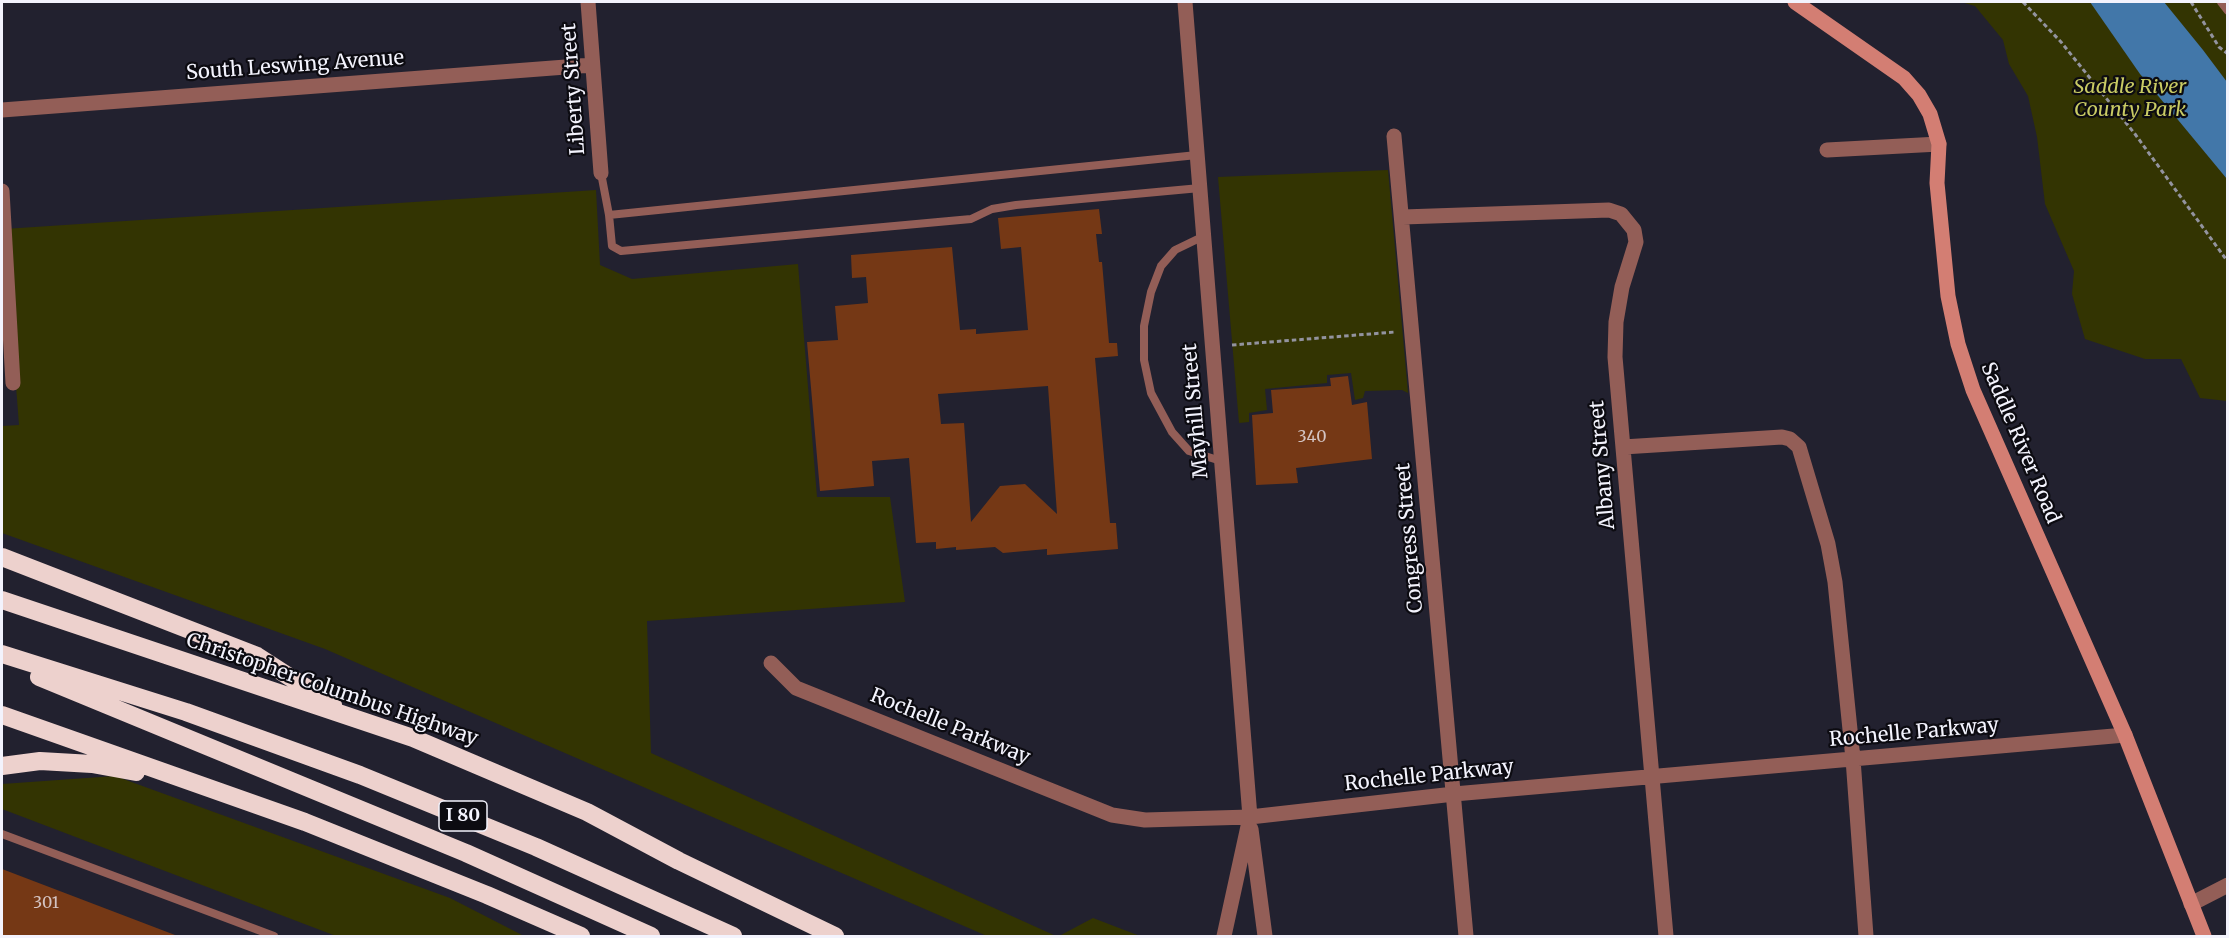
<!DOCTYPE html>
<html>
<head>
<meta charset="utf-8">
<style>
	body { margin:0 }
	#map { position:relative; width:2229px; height:938px; overflow:hidden; background:#22212f; font-family:Merriweather,serif }
	canvas { display:block }
	.frame { position:absolute; inset:0; border:3px solid #f3f3fd; pointer-events:none }
</style>
</head>
<body>
<div id="map">
<canvas width="2229" height="938"></canvas>
<div class="frame"></div>
</div>
<script>
const ctx = document.querySelector('canvas').getContext('2d');
ctx.lineJoin = 'round';
function fillPath(path, color) {
  ctx.fillStyle = color;
  ctx.fill(path, 'evenodd');
}
function toPath(rows) {
  const path = new Path2D();
  for (const r of rows) {
    path.moveTo(r[0], r[1]);
    for (let i = 2; i < r.length; i += 2) path.lineTo(r[i], r[i + 1]);
  }
  return path;
}
function strokePath(path, color, width, dash) {
  ctx.strokeStyle = color;
  ctx.lineWidth = width;
  ctx.lineCap = dash ? 'butt' : 'round';
  ctx.setLineDash(dash || []);
  ctx.stroke(path);
}
function write(font, color, halo, rows, align = 'center') {
  ctx.font = font + ' Merriweather,serif';
  ctx.lineWidth = 4.5;
  ctx.setLineDash([]);
  ctx.textBaseline = 'middle';
  ctx.strokeStyle = halo;
  ctx.fillStyle = color;
  for (const [text, x, y, turn = 0] of rows) {
    ctx.save();
    ctx.translate(x, y);
    ctx.rotate((+turn || 0) * Math.PI / 180);
    ctx.textAlign = isNaN(turn) ? turn : align;
    if (halo) ctx.strokeText(text, 0, 0);
    ctx.fillText(text, 0, 0);
    ctx.restore();
  }
}
const green = toPath([
	[1961,2,2227,2,2227,401,2200,398,2181,359,2145,359,2085,339,2072,294,2074,271,2045,204,2037,137,2028,96,2009,64,2003,40,1975,6],
	[1388,170,1408,393,1402,390,1365,391,1363,398,1355,400,1351,373,1327,375,1327,383,1265,389,1267,410,1249,413,1249,422,1239,423,1218,177],
	[596,190,600,265,632,279,798,264,817,497,890,497,905,602,647,621,651,753,1056,936,987,936,325,649,2,533,2,426,19,425,4,229],
	[115,776,450,898,524,936,336,936,2,809,2,784],
	[1093,918,1140,936,1059,936]
]);
const water = toPath([
	[2090,2,2164,2,2203,50,2227,82,2227,179,2140,74]
]);
const building = toPath([
	[1099,209,1102,234,1096,234,1099,262,1102,262,1109,343,1117,343,1118,356,1095,358,1110,523,1116,523,1118,549,1047,555,1047,549,1003,553,995,547,956,550,956,547,936,549,936,542,916,543,909,458,872,461,874,486,820,491,807,342,838,340,835,306,868,303,866,277,852,278,851,255,952,247,960,330,976,329,976,334,1028,330,1021,247,1001,249,998,218],
	[1048,386,1057,514,1025,484,1000,486,971,522,964,423,941,424,938,394],
	[1348,376,1352,405,1367,402,1372,459,1296,468,1298,483,1256,485,1252,415,1273,413,1271,390,1331,386,1330,378],
	[2,869,175,935,174,936,2,936]
]);
const path = toPath([
	[2023,2,2061,42,2135,134,2228,262],
	[2191,2,2219,47,2228,54],
	[1232,345,1395,332]
]);
const lane = toPath([
	[2221,2,2228,11],
	[1197,155,609,215,612,246,621,251,971,219,992,209,1016,205,1200,188],
	[601,173,609,215],
	[1204,236,1175,250,1161,266,1151,292,1144,326,1144,360,1151,393,1172,432,1189,451,1221,461],
	[2,834,274,936]
]);
const street = toPath([
	[588,2,601,173],
	[1185,2,1250,817,1224,936],
	[2,110,592,65],
	[1394,136,1466,936],
	[1827,150,1939,144],
	[2,191,13,383],
	[1403,217,1609,210,1621,214,1634,230,1636,242,1622,287,1616,322,1615,357,1666,936],
	[1623,447,1782,437,1790,439,1799,447,1828,544,1835,582,1853,759,1866,936],
	[771,663,796,688,1112,815,1145,820,1250,817,1454,794,2125,735],
	[1251,829,1265,936],
	[2191,904,2228,885]
]);
const secondary = toPath([
	[1795,2,1904,78,1919,95,1930,114,1939,144,1937,183,1948,296,1958,344,1973,390,2125,735,2204,936]
]);
const highway = toPath([
	[2,557,257,656,333,705],
	[2,600,413,738,587,812,679,861,835,936],
	[2,654,186,712,360,775,536,847,733,936],
	[39,677,466,853,651,936],
	[2,715,305,822,487,895,581,936],
	[2,766,40,761,92,764,136,772]
]);
const numberNames = [
	["340",1312,437],
	["301",46,903]
];
const shields = [
	[463,816,48]
];
const shieldNames = [
	["I 80",463,816]
];
const streetNames = [
	["South Leswing Avenue",295,66,-4],
	["Liberty Street",574,89,-94],
	["Mayhill Street",1196,411,-95],
	["Saddle River Road",2020,443,67],
	["Albany Street",1603,465,-95],
	["Congress Street",1410,538,-95],
	["Christopher Columbus Highway",332,690,19],
	["Rochelle Parkway",950,727,22],
	["Rochelle Parkway",1914,733,-5],
	["Rochelle Parkway",1429,776,-6]
];
const parkNames = [
	["Saddle River",2130,87],
	["County Park",2130,110]
];
fillPath(green, '#333402');
fillPath(water, '#4277a9');
fillPath(building, '#753815');
strokePath(path, '#93939f', 3, [4.5, 3]);
strokePath(lane, '#935e57', 8);
strokePath(street, '#935e57', 15);
strokePath(secondary, '#d37e73', 15);
strokePath(highway, '#edd1cd', 18);
write('16px', '#d4c4c3', null, numberNames);
for (const [x, y, w] of shields) {
  const box = new Path2D();
  box.roundRect(x - w / 2, y - 15, w, 30, 4.5);
  ctx.fillStyle = '#0c0b11';
  ctx.fill(box);
  strokePath(box, '#f3f3fd', 1.5);
}
write('bold 18px', '#f3f3fd', null, shieldNames);
write('20px', '#f3f3fd', '#0c0b11', streetNames);
write('italic 20px', '#c9cb64', '#0c0b11', parkNames);
</script>
</body>
</html>
